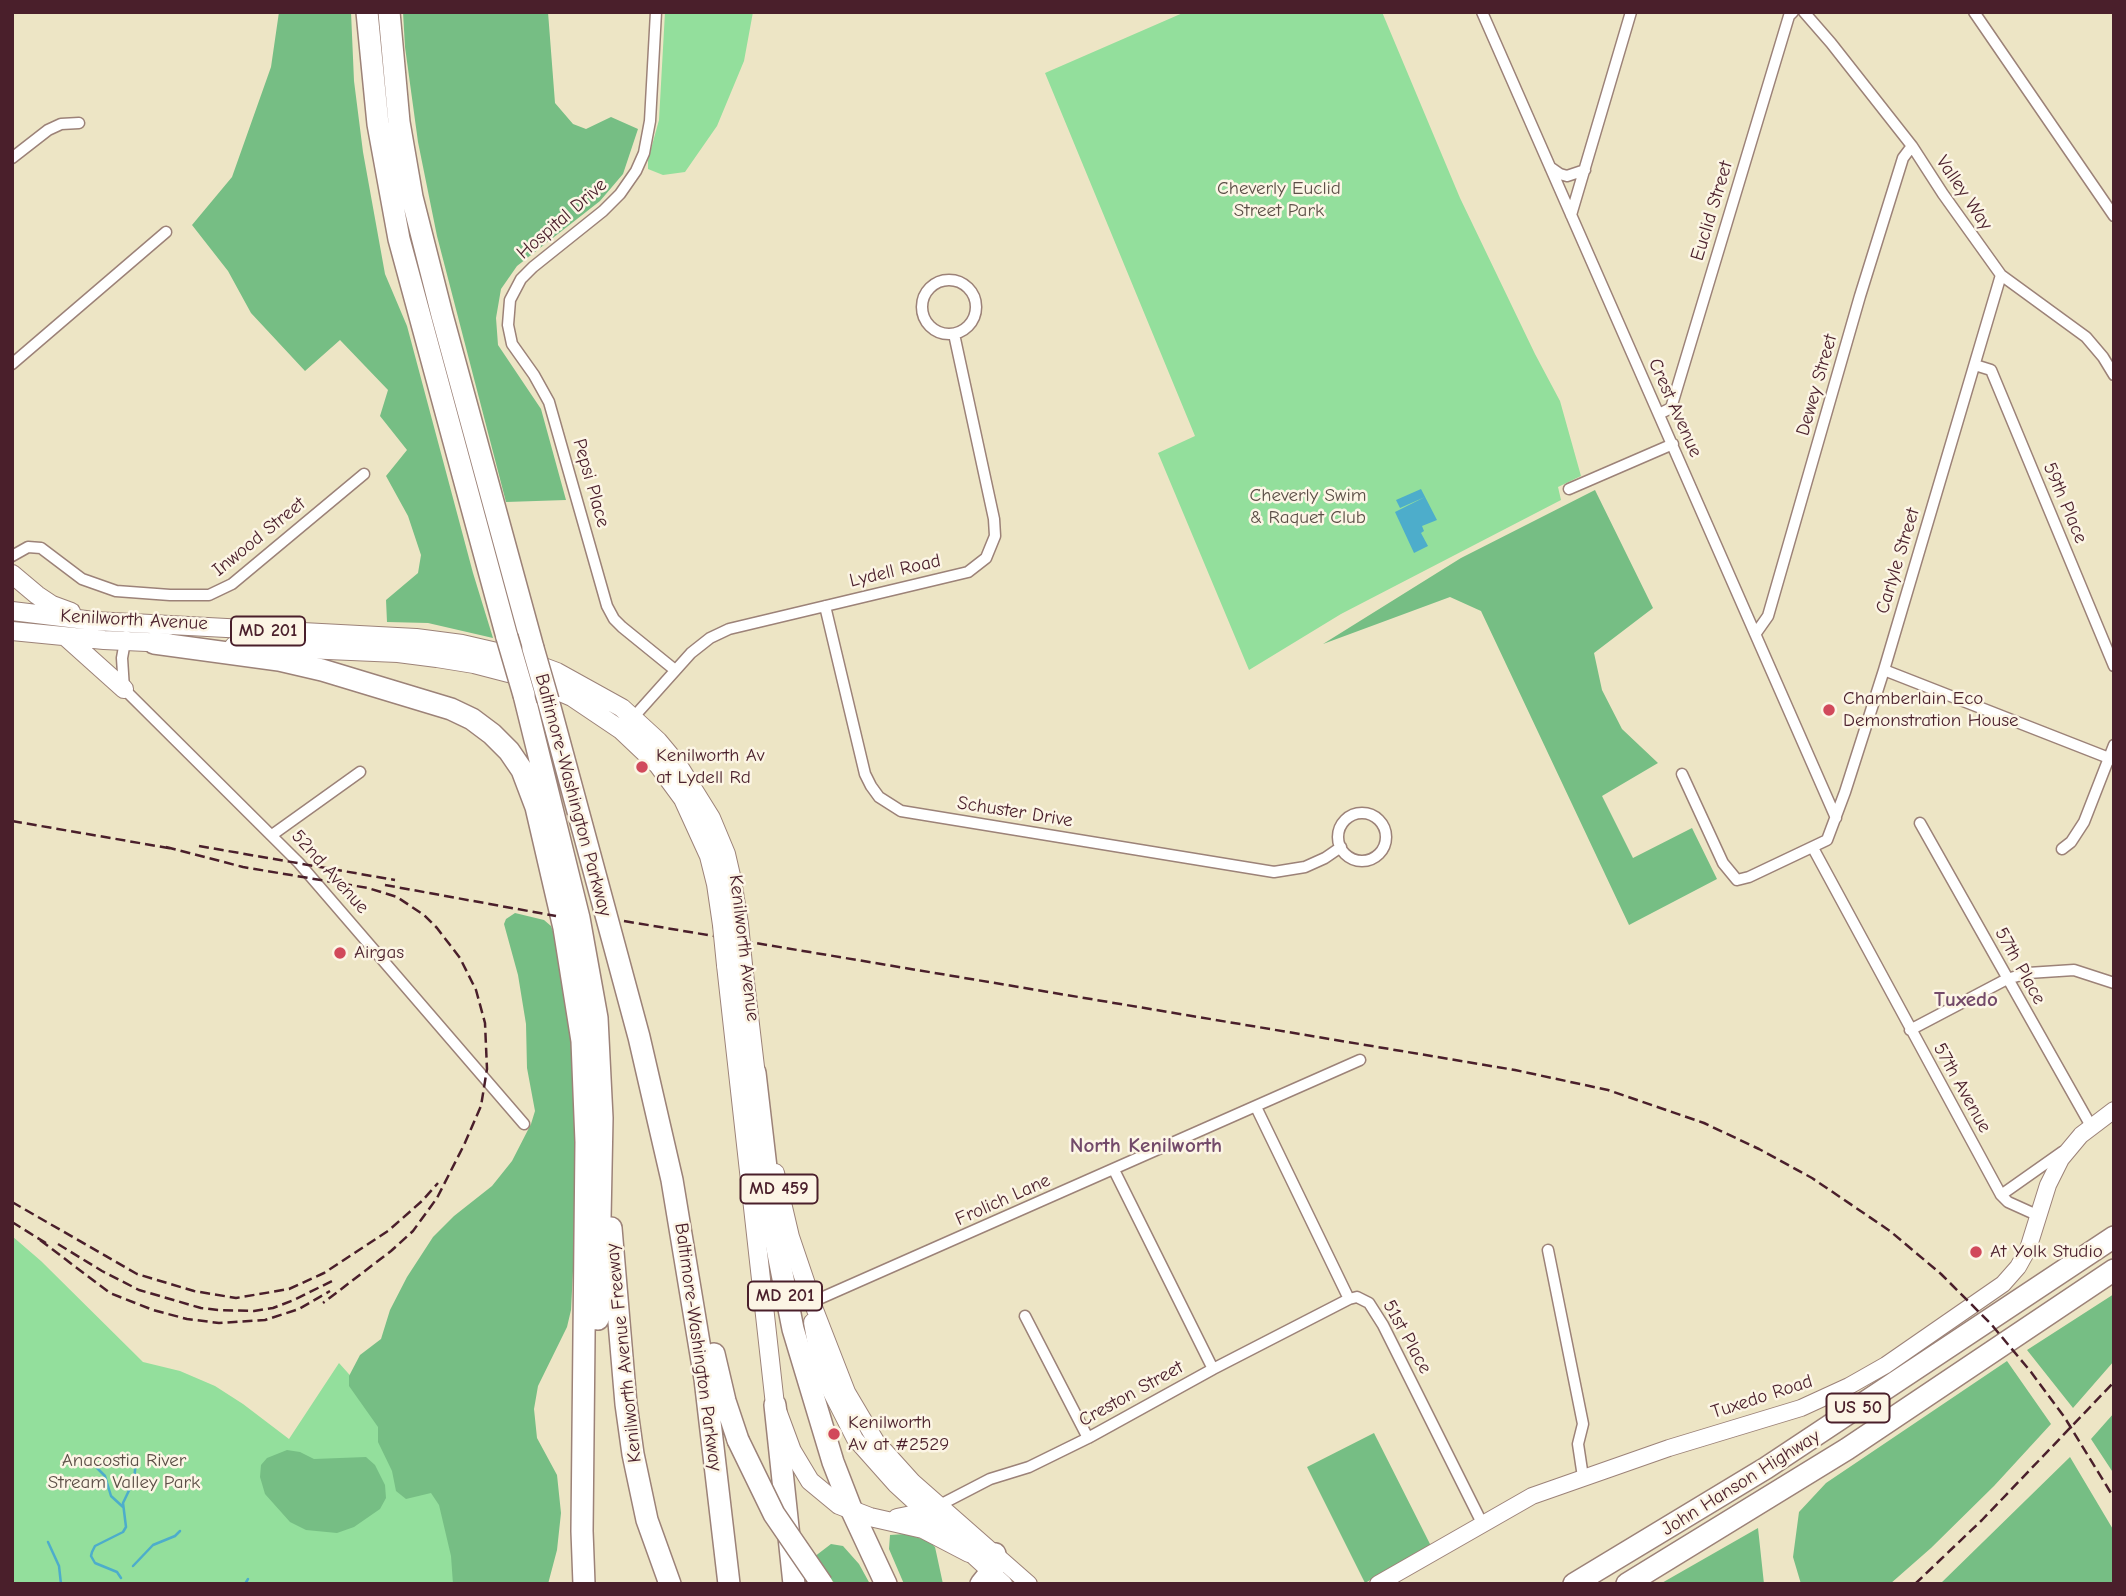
<!DOCTYPE html>
<html>
<head>
<meta charset="utf-8">
<style>
	body { margin:0 }
	#map { position:relative; width:2126px; height:1596px; overflow:hidden; background:#ede5c5; font-family:"Comic Neue",sans-serif }
	canvas { display:block }
	.frame { position:absolute; inset:0; border:14px solid #4a1f2b; pointer-events:none }
</style>
</head>
<body>
<div id="map">
<canvas width="2126" height="1596"></canvas>
<div class="frame"></div>
</div>
<script>
const ctx = document.querySelector('canvas').getContext('2d');
ctx.lineJoin = 'round';
function fillPath(path, color) {
  ctx.fillStyle = color;
  ctx.fill(path, 'evenodd');
}
function toPath(rows) {
  const path = new Path2D();
  for (const r of rows) {
    if (r.length === 3) {
      path.moveTo(r[0] + r[2], r[1]);
      path.arc(r[0], r[1], r[2], 0, 2 * Math.PI);
      continue;
    }
    path.moveTo(r[0], r[1]);
    for (let i = 2; i < r.length; i += 2) path.lineTo(r[i], r[i + 1]);
  }
  return path;
}
function strokePath(path, color, width, dash) {
  ctx.strokeStyle = color;
  ctx.lineWidth = width;
  ctx.lineCap = dash ? 'butt' : 'round';
  ctx.setLineDash(dash || []);
  ctx.stroke(path);
}
function write(font, color, halo, rows, align = 'center') {
  ctx.font = font + ' "Comic Neue",sans-serif';
  ctx.lineWidth = 5;
  ctx.setLineDash([]);
  ctx.textBaseline = 'middle';
  ctx.strokeStyle = halo;
  ctx.fillStyle = color;
  for (const [text, x, y, turn = 0] of rows) {
    ctx.save();
    ctx.translate(x, y);
    ctx.rotate((+turn || 0) * Math.PI / 180);
    ctx.textAlign = isNaN(turn) ? turn : align;
    if (halo) ctx.strokeText(text, 0, 0);
    ctx.fillText(text, 0, 0);
    ctx.restore();
  }
}
const green = toPath([
	[665,12,753,12,744,61,717,126,685,172,663,175,648,169,648,160,659,120],
	[1185,12,1382,12,1460,198,1535,354,1560,401,1581,476,1558,487,1561,500,1341,614,1249,670,1158,453,1195,436,1045,73],
	[12,1236,41,1261,143,1362,180,1371,215,1386,243,1404,289,1439,339,1363,373,1401,433,1482,471,1584,12,1584]
]);
const forest = toPath([
	[279,12,351,12,354,81,363,152,385,274,407,326,473,573,493,638,428,623,387,622,386,600,418,573,421,555,408,516,386,476,407,450,380,416,388,390,340,340,305,371,251,313,228,271,192,225,232,177,271,67],
	[403,12,548,12,555,103,573,124,586,129,611,117,638,129,623,174,600,201,517,266,501,289,496,318,498,345,541,409,566,500,506,502,437,236,418,142,405,47],
	[1595,490,1653,608,1594,653,1602,690,1622,729,1658,763,1602,796,1633,858,1692,828,1717,879,1629,925,1481,611,1450,597,1323,644,1461,558],
	[515,913,544,920,551,926,554,934,574,1053,575,1233,571,1310,567,1327,538,1386,534,1409,537,1438,557,1475,561,1513,557,1550,548,1584,453,1584,451,1556,439,1505,431,1493,406,1499,396,1491,392,1471,378,1442,378,1427,349,1386,349,1376,360,1355,381,1339,390,1310,407,1277,433,1237,454,1216,492,1186,512,1161,531,1124,535,1111,527,1068,526,1024,518,975,504,924,506,919],
	[2114,1294,2114,1361,2073,1408,2027,1350],
	[2007,1361,2051,1424,1994,1486,1931,1548,1890,1584,1801,1584,1793,1557,1799,1512,1826,1483],
	[2114,1413,2114,1474,2091,1439],
	[1374,1433,1431,1546,1365,1583,1307,1467],
	[287,1450,300,1452,314,1459,366,1457,375,1465,385,1485,386,1498,380,1509,354,1527,337,1533,306,1530,290,1522,265,1494,260,1477,261,1465,267,1458],
	[2070,1457,2114,1531,2114,1584,1940,1584],
	[1758,1528,1764,1584,1660,1584],
	[905,1534,929,1541,935,1547,943,1584,904,1584,889,1549,890,1535],
	[831,1544,843,1546,859,1564,870,1584,835,1584,814,1557]
]);
const water = toPath([
	[1421,489,1437,520,1422,526,1424,531,1421,533,1428,546,1414,553,1395,512,1425,497,1400,508,1396,500]
]);
const stream = toPath([
	[97,1468,105,1476,111,1496,123,1507],
	[48,1542,59,1566,61,1584],
	[133,1566,153,1545,175,1536,180,1531],
	[121,1578,117,1572,95,1563,91,1556,92,1552,95,1546,123,1532,126,1527,123,1503,134,1480,136,1461],
	[245,1584,248,1579]
]);
const street = toPath([
	[656,12,650,121,644,153,636,171,620,194,603,211,533,267,521,279,510,300,508,325,512,344,534,375,549,402,607,606,614,619,622,627,675,670],
	[1482,12,1836,818],
	[1804,12,1831,43,1912,146,1943,194,2001,275,2086,337,2103,357,2114,375],
	[1974,12,2114,216],
	[12,158,48,130,61,124,79,123],
	[1550,167,1560,174,1567,176,1585,170],
	[1571,215,1631,12],
	[949,307,27],
	[12,364,166,232],
	[1975,365,1991,370,2114,666],
	[1659,414,1671,408,1789,16,1793,12],
	[1569,489,1673,444],
	[12,556,28,547,41,548,82,579,116,591,170,595,209,595,232,584,364,474],
	[825,606,865,774,871,786,879,797,901,811,1274,872,1305,867,1325,858,1341,847],
	[1756,633,1768,616,1860,296,1903,158,1912,146],
	[126,636,122,658,124,689,299,863,524,1124],
	[1884,670,2114,760],
	[631,720,691,653,710,638,729,629,968,572,986,558,995,536,994,519,954,334],
	[1682,774,1723,863,1737,880,1749,877,1827,840,1845,792,1884,670,2001,275],
	[1362,837,24],
	[1920,823,2091,1126],
	[272,835,360,772],
	[1813,848,2001,1195,2008,1202,2039,1216],
	[2062,849,2071,842,2084,822,2114,745],
	[1910,1030,2007,979,2028,973,2074,970,2114,983],
	[1256,1107,1349,1299],
	[1114,1170,1213,1369],
	[2001,1195,2062,1152],
	[1548,1250,1583,1424,1578,1444,1583,1477],
	[812,1302,1360,1060],
	[1025,1316,1088,1438],
	[936,1507,990,1479,1029,1467,1088,1438,1213,1369,1349,1299,1357,1297,1369,1303,1383,1325,1482,1523]
]);
const secondary = toPath([
	[812,1302,847,1392,876,1441,913,1482,1029,1584],
	[812,1322,818,1356,829,1388,855,1439,895,1484,1004,1584],
	[1378,1584,1532,1496,1669,1448,1801,1408,1849,1386,1886,1365,2003,1284,2018,1267,2028,1249,2048,1185,2061,1159,2081,1135,2114,1110]
]);
const primary = toPath([
	[12,574,37,595,52,605,71,612],
	[12,611,94,621,416,638,462,644,514,656,557,672,622,708,658,741,678,765,711,818,726,854,732,880,739,924],
	[12,631,104,640,168,643],
	[66,637,124,689],
	[234,646,398,653,437,658,474,664,528,678,572,697,621,730,658,765,683,799,709,856,716,884,722,925],
	[726,965,775,1405,792,1451,810,1481,839,1505,870,1517,923,1529,969,1553],
	[743,965,757,1084],
	[775,1173,790,1237,812,1302],
	[897,1518,926,1512]
]);
const highway = toPath([
	[367,12,378,124,399,239,507,637],
	[389,12,399,122,412,197,442,315,533,648],
	[154,643,279,660,322,670,451,709,472,719,492,734,509,751,522,770,536,807,564,928,582,1041,586,1142,582,1531,584,1584],
	[524,695,579,918,597,1018,602,1118,598,1319],
	[548,700,639,1037,672,1180,705,1379,729,1584],
	[755,1073,773,1228,793,1329,833,1462,852,1511,886,1584],
	[611,1228,626,1404,633,1454,647,1520,670,1584],
	[714,1354,725,1401,738,1440],
	[775,1405,794,1584],
	[981,1584,993,1569,995,1554],
	[1574,1584,1766,1468,2114,1237],
	[1627,1584,1847,1449,2114,1270]
]);
const rail = toPath([
	[12,821,174,849],
	[199,846,395,880],
	[166,847,243,867,368,888,397,897,424,915,437,928,460,958,476,990,485,1023,487,1069,481,1106,464,1145,437,1198,413,1231,391,1251,323,1303],
	[385,885,556,916],
	[624,921,1515,1070,1608,1090,1704,1123,1759,1149,1812,1178,1890,1231,1941,1274,1991,1324,2031,1372,2065,1418,2114,1498],
	[12,1202,137,1274,194,1291,236,1298,289,1289,324,1273,388,1231,422,1201,438,1183],
	[12,1222,49,1245],
	[40,1240,110,1293,153,1310,187,1319,219,1323,265,1320,299,1309,330,1291],
	[58,1244,102,1271,139,1290,201,1308,218,1310,254,1311,273,1308,294,1300,334,1280],
	[1915,1584,1982,1520,2114,1382]
]);
const primaryBridge = toPath([
	[739,924,743,965],
	[722,925,726,965]
]);
const highwayBridge = toPath([
	[507,637,524,695],
	[533,648,548,700],
	[738,1440,774,1514,822,1584]
]);
const markers = [
	[1829,710,7,"#d1495b"],
	[642,767,7,"#d1495b"],
	[340,953,7,"#d1495b"],
	[1976,1252,7,"#d1495b"],
	[834,1434,7,"#d1495b"]
];
const shields = [
	[268,631,74],
	[779,1189,77],
	[785,1296,74],
	[1858,1408,63]
];
const shieldNames = [
	["MD 201",268,631],
	["MD 459",779,1189],
	["MD 201",785,1296],
	["US 50",1858,1408]
];
const parkNames = [
	["Cheverly Euclid",1279,189],
	["Street Park",1279,211],
	["Cheverly Swim",1308,496],
	["& Raquet Club",1308,518],
	["Anacostia River",124,1461],
	["Stream Valley Park",124,1483]
];
const streetNames = [
	["Valley Way",1964,193,56],
	["Euclid Street",1712,211,-73],
	["Hospital Drive",562,219,-41],
	["Dewey Street",1817,385,-74],
	["Crest Avenue",1675,408,66],
	["Pepsi Place",591,483,74],
	["59th Place",2065,503,67],
	["Inwood Street",259,537,-39],
	["Carlyle Street",1898,561,-73],
	["Lydell Road",895,571,-13],
	["Kenilworth Avenue",134,620,3],
	["Baltimore-Washington Parkway",573,795,75],
	["Schuster Drive",1015,812,9],
	["52nd Avenue",330,872,48],
	["Kenilworth Avenue",744,948,83],
	["57th Place",2020,966,61],
	["57th Avenue",1962,1088,61],
	["Frolich Lane",1003,1200,-24],
	["51st Place",1407,1337,61],
	["Baltimore-Washington Parkway",698,1347,82],
	["Kenilworth Avenue Freeway",624,1353,-96],
	["Creston Street",1131,1394,-29],
	["Tuxedo Road",1762,1397,-18],
	["John Hanson Highway",1741,1483,-32]
];
const poiNames = [
	["Chamberlain Eco",1843,699],
	["Demonstration House",1843,721],
	["Kenilworth Av",656,756],
	["at Lydell Rd",656,778],
	["Airgas",354,953],
	["At Yolk Studio",1990,1252],
	["Kenilworth",848,1423],
	["Av at #2529",848,1445]
];
const neighbourhoodNames = [
	["Tuxedo",1966,1000],
	["North Kenilworth",1146,1146]
];
fillPath(green, '#93df9c');
fillPath(forest, '#76be84');
fillPath(water, '#4dadcb');
strokePath(stream, '#4dadcb', 2.5);
strokePath(street, '#9c8278', 13);
strokePath(secondary, '#9c8278', 18);
strokePath(primary, '#9c8278', 20);
strokePath(highway, '#9c8278', 24);
strokePath(street, '#fff', 10);
strokePath(secondary, '#fff', 16);
strokePath(primary, '#fff', 18);
strokePath(highway, '#fff', 21);
strokePath(rail, '#4a1f2b', 2.5, [10, 5]);
strokePath(primaryBridge, '#9c8278', 20, []);
strokePath(highwayBridge, '#9c8278', 24, []);
strokePath(primaryBridge, '#fff', 18);
strokePath(highwayBridge, '#fff', 21);
for (const [x, y, r, color] of markers) {
  const dot = new Path2D();
  dot.arc(x, y, r, 0, 2 * Math.PI);
  ctx.fillStyle = color;
  ctx.fill(dot);
  strokePath(dot, '#fcf5e5', 2.5);
}
for (const [x, y, w] of shields) {
  const box = new Path2D();
  box.roundRect(x - w / 2, y - 14.5, w, 29, 5);
  ctx.fillStyle = '#fcf5e5';
  ctx.fill(box);
  strokePath(box, '#4a1f2b', 2);
}
write('bold 18px', '#4a1f2b', null, shieldNames);
write('19px', '#5c4f47', '#fcf5e5', parkNames);
write('19px', '#4a1f2b', '#fcf5e5', streetNames);
write('19px', '#4a1f2b', '#fcf5e5', poiNames, 'left');
write('bold 21px', '#734a6a', '#fcf5e5', neighbourhoodNames);
</script>
</body>
</html>
